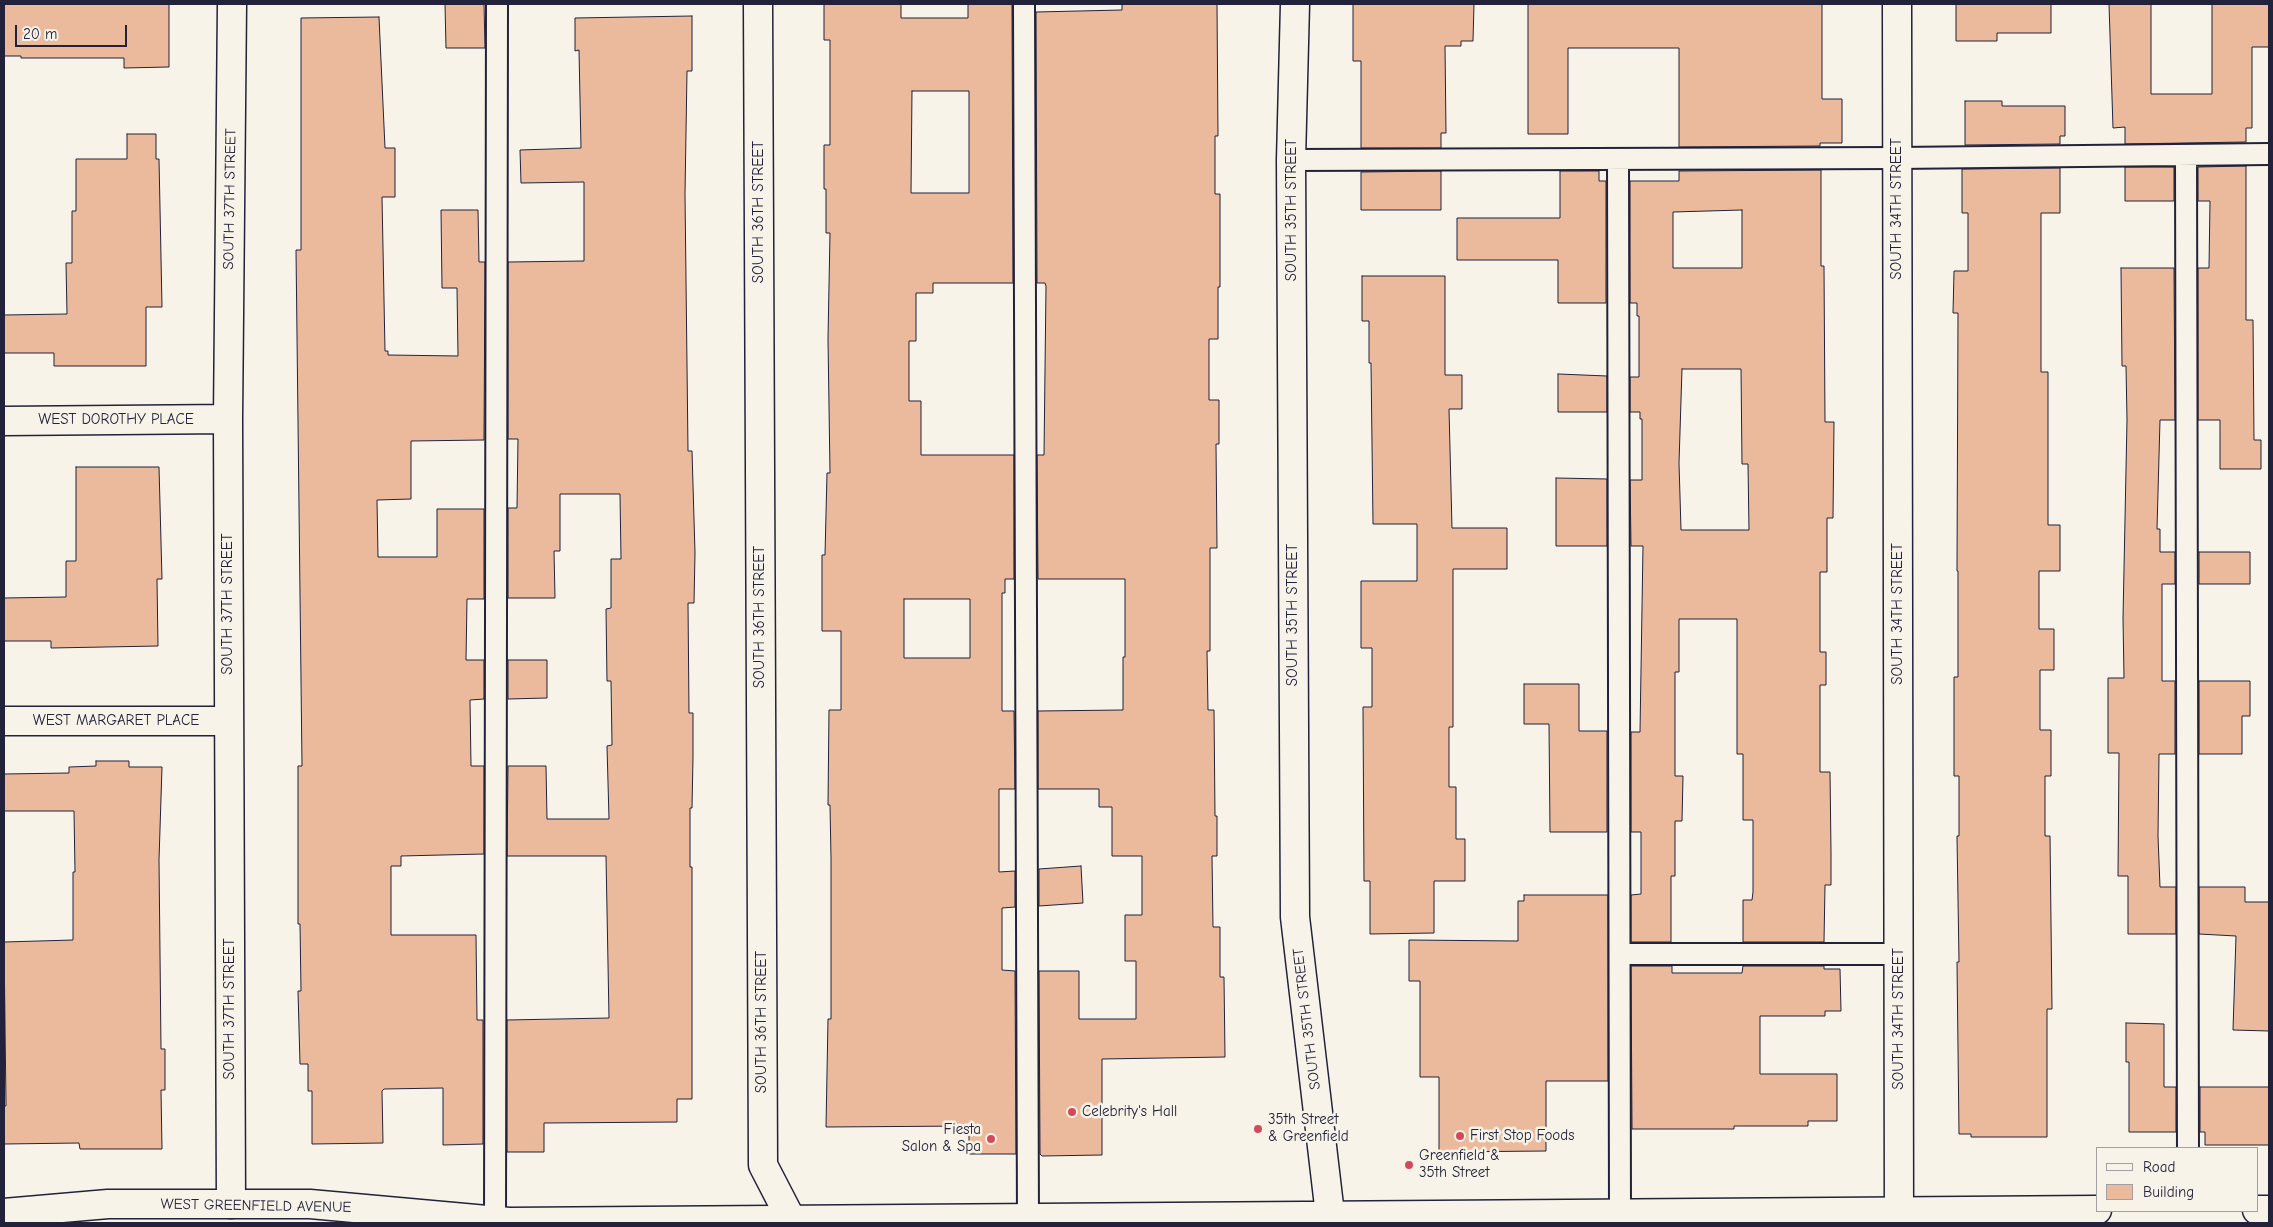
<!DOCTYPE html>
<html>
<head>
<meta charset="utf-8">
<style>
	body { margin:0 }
	#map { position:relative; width:2273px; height:1227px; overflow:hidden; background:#f7f3e8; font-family:"Comic Neue",sans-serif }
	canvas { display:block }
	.frame { position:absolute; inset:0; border:5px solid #22223b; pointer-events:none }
	.legend { position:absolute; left:2096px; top:1147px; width:162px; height:65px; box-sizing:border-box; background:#f7f3e8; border:1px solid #a29fa3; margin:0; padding:6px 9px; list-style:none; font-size:15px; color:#22223b }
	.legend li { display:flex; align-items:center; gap:10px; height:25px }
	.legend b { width:25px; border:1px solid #a29fa3 }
	.scale { position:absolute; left:15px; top:25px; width:112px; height:22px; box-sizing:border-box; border:2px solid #22223b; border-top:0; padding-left:6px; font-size:15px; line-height:18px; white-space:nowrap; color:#22223b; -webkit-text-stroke:4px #f7f3e8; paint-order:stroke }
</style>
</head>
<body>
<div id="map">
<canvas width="2273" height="1227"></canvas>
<div class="frame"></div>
<ul class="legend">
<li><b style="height:6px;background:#f7f3e8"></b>Road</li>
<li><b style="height:14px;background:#ebba9c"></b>Building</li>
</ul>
<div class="scale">20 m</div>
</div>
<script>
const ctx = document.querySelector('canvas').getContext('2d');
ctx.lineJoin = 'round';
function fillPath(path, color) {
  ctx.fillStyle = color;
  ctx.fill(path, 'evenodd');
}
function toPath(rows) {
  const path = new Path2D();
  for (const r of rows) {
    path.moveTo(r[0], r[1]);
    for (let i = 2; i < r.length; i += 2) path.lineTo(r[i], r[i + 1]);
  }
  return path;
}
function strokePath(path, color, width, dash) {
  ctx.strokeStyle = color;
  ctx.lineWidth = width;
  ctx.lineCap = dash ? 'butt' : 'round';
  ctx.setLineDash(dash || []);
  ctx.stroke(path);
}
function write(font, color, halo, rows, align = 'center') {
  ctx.font = font + ' "Comic Neue",sans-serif';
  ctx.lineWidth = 5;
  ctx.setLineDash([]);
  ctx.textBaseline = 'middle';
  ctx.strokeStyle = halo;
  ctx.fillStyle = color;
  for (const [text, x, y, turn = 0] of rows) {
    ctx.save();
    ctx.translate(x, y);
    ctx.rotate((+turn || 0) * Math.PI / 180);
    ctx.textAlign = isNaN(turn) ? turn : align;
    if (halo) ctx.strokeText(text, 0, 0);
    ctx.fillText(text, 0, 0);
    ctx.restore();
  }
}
const building = toPath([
	[4,4,169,4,169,67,124,68,124,58,21,58,21,56,4,56,4,4],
	[445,4,484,4,485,48,446,48,445,4],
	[824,4,901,4,901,18,968,18,968,4,1012,4,1013,283,933,283,933,293,916,293,916,341,909,341,909,401,921,401,921,455,1014,455,1014,579,1005,579,1005,593,1002,593,1002,711,1014,711,1015,789,999,789,999,872,1015,871,1015,907,1002,908,1002,970,1015,971,1016,1154,969,1154,969,1126,826,1127,828,1019,831,1019,831,858,830,805,828,805,829,710,841,710,841,631,822,631,822,555,825,555,827,473,830,473,828,339,830,233,826,233,826,189,824,189,824,145,830,145,830,40,824,40,824,4],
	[912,91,969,91,969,193,911,193,912,91],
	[904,599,970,599,970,658,904,658,904,599],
	[1122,4,1217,4,1218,136,1215,136,1215,194,1220,194,1220,287,1218,287,1218,339,1209,339,1209,400,1219,400,1219,444,1216,444,1217,548,1210,548,1210,651,1207,651,1208,710,1214,710,1215,816,1217,816,1217,856,1212,856,1213,927,1220,927,1220,977,1224,977,1225,1057,1102,1059,1102,1155,1042,1156,1040,1154,1039,971,1079,971,1079,1019,1136,1019,1136,961,1125,961,1125,915,1142,915,1142,856,1112,856,1112,807,1099,807,1099,789,1038,789,1038,711,1123,710,1123,657,1125,657,1125,579,1038,579,1037,455,1044,455,1046,286,1045,283,1037,283,1036,12,1122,10,1122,4],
	[1353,4,1474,4,1473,41,1461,41,1461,46,1445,46,1446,133,1441,133,1441,148,1361,148,1361,61,1353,61,1353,4],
	[1528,4,1822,4,1822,99,1842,99,1842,143,1820,143,1820,146,1679,147,1679,48,1568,48,1568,134,1528,134,1528,4],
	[1956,4,2051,4,2051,33,1997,33,1997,41,1956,41,1956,4],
	[2109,4,2151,4,2151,94,2212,94,2212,4,2269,4,2269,47,2252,47,2252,128,2246,128,2246,142,2125,144,2125,127,2113,128,2109,4],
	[692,16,692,71,687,71,685,194,688,451,692,451,695,553,694,603,688,603,689,713,693,713,693,757,692,808,690,808,690,867,692,867,692,1099,677,1099,677,1122,544,1123,544,1152,507,1152,507,1020,609,1018,606,856,507,856,508,766,546,766,547,819,609,819,607,746,612,745,611,681,607,681,606,609,611,608,611,559,621,559,620,494,560,494,560,551,554,551,555,598,508,598,508,508,517,508,518,439,508,439,508,262,584,261,584,182,521,183,520,150,581,148,579,50,575,51,575,18,692,16],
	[379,17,385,148,395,148,395,197,382,197,385,351,388,351,388,355,458,356,457,288,442,288,441,210,478,210,479,262,485,262,484,440,411,441,411,499,377,500,378,557,437,557,437,509,484,509,484,599,467,599,466,660,484,660,484,699,470,700,471,766,484,766,484,854,401,856,401,866,391,866,391,935,476,935,477,1020,483,1020,483,1144,443,1145,443,1088,384,1089,382,1091,383,1143,312,1144,312,1091,308,1091,308,1064,300,1064,298,991,301,991,300,924,298,924,298,766,302,766,296,250,301,250,301,18,379,17],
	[1965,101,2002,101,2002,106,2065,106,2065,136,2060,136,2060,144,1965,145,1965,101],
	[127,134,156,134,156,159,159,159,162,307,146,307,146,366,54,366,54,353,4,353,4,315,67,314,66,263,72,263,72,211,76,211,76,159,127,159,127,134],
	[2246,166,2246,320,2253,320,2254,440,2261,440,2261,469,2220,469,2220,420,2198,420,2198,268,2209,268,2210,201,2198,201,2198,167,2246,166],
	[2125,167,2174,167,2174,201,2125,201,2125,167],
	[2060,168,2060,213,2041,213,2041,372,2048,372,2048,525,2060,525,2060,571,2039,571,2039,629,2054,629,2054,670,2040,670,2040,730,2051,730,2051,776,2045,776,2045,836,2050,836,2052,1009,2047,1009,2047,1137,1971,1137,1971,1134,1959,1134,1957,962,1959,962,1957,836,1959,836,1959,776,1954,776,1954,677,1958,677,1958,571,1957,571,1958,313,1953,313,1954,271,1968,271,1968,213,1962,213,1962,169,2060,168],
	[1821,170,1821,266,1824,266,1825,422,1834,422,1833,518,1827,518,1827,572,1820,572,1820,652,1826,652,1826,685,1820,685,1820,772,1830,772,1831,852,1831,885,1825,885,1824,942,1743,942,1743,900,1752,900,1753,892,1753,820,1743,820,1743,754,1737,754,1737,619,1679,619,1679,672,1675,672,1675,776,1683,776,1682,821,1675,821,1675,876,1671,876,1671,942,1631,942,1631,895,1641,894,1641,832,1631,832,1631,732,1640,732,1643,546,1631,546,1630,480,1642,480,1642,419,1640,419,1640,412,1630,412,1630,377,1639,377,1639,316,1637,316,1637,303,1630,303,1630,181,1679,181,1679,171,1821,170],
	[1742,210,1742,268,1673,268,1673,212,1742,210],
	[1682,369,1741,369,1742,464,1748,464,1749,530,1681,530,1679,463,1682,369],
	[1441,171,1441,210,1361,210,1361,172,1441,171],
	[1560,171,1599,171,1599,181,1606,181,1606,303,1558,303,1558,260,1457,260,1457,218,1560,218,1560,171],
	[2121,268,2174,268,2175,420,2160,420,2157,529,2160,529,2160,552,2175,552,2175,584,2162,584,2162,681,2175,681,2175,754,2159,754,2158,836,2160,887,2176,887,2176,934,2128,934,2128,876,2118,876,2119,753,2108,753,2108,678,2124,678,2123,618,2127,420,2126,366,2122,366,2121,268],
	[1362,276,1445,276,1445,375,1462,375,1462,409,1449,409,1452,528,1507,528,1507,569,1453,569,1453,727,1449,727,1449,787,1456,787,1456,839,1465,839,1465,881,1434,881,1434,933,1370,934,1370,881,1364,881,1363,707,1372,707,1372,648,1361,648,1361,581,1417,581,1417,524,1373,524,1371,363,1369,363,1369,321,1362,321,1362,276],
	[1558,374,1607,376,1607,412,1558,412,1558,374],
	[76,467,159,467,162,579,157,579,158,646,51,648,51,641,4,641,4,598,66,597,66,561,76,561,76,467],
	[1556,478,1607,479,1607,546,1556,546,1556,478],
	[2199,552,2250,552,2250,584,2199,584,2199,552],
	[508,660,547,660,547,698,508,699,508,660],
	[2199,681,2250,681,2250,716,2242,716,2242,754,2199,754,2199,681],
	[1524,684,1579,684,1579,731,1607,731,1607,832,1550,832,1549,724,1524,724,1524,684],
	[96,761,129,761,129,767,162,767,159,860,161,1049,165,1049,165,1090,161,1090,162,1149,80,1149,79,1143,4,1144,4,1106,6,1106,4,942,73,940,73,872,75,872,74,811,4,811,4,774,69,773,69,767,96,766,96,761],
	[1081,866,1083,903,1039,906,1039,869,1081,866],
	[2199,887,2245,887,2245,902,2269,902,2269,1031,2233,1030,2236,936,2199,934,2199,887],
	[1524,895,1608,895,1608,1081,1546,1081,1546,1151,1439,1152,1439,1077,1420,1077,1420,981,1409,981,1409,940,1518,941,1518,901,1524,901,1524,895],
	[1631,966,1672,966,1672,973,1742,973,1743,966,1824,966,1824,969,1840,969,1841,1011,1825,1011,1825,1016,1760,1016,1760,1074,1837,1074,1837,1121,1808,1121,1808,1126,1734,1126,1734,1129,1632,1129,1631,966],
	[2126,1023,2164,1024,2164,1087,2176,1087,2176,1132,2129,1132,2129,1062,2126,1062,2126,1023],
	[2200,1087,2269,1087,2269,1145,2205,1145,2205,1132,2200,1132,2200,1087]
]);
const lane = toPath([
	[1024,4,1028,1218],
	[2186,155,2188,1148],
	[1618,159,1620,1215],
	[1291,160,1897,158,2269,154],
	[1620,954,1899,954],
	[495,1220,497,4]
]);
const street = toPath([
	[758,4,763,1165,793,1223],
	[1897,4,1899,1223],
	[4,421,228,419],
	[4,721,229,721],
	[231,1204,228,419,232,4]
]);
const secondary = toPath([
	[1295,4,1291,160,1295,917,1331,1223],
	[2257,1210,2269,1210],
	[4,1213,108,1204,310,1204,509,1222,2097,1210]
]);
const markers = [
	[1072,1112,5,"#d1495b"],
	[1258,1129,5,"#d1495b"],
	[1460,1136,5,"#d1495b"],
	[991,1139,5,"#d1495b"],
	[1409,1165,5,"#d1495b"]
];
const streetNames = [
	["SOUTH 37TH STREET",230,199,-89],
	["SOUTH 34TH STREET",1897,209,-90],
	["SOUTH 35TH STREET",1292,210,-90],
	["SOUTH 36TH STREET",759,212,-90],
	["WEST DOROTHY PLACE",116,420],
	["SOUTH 37TH STREET",228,604,-90],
	["SOUTH 34TH STREET",1898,614,-90],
	["SOUTH 35TH STREET",1293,615,-90],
	["SOUTH 36TH STREET",760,617,-90],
	["WEST MARGARET PLACE",116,721],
	["SOUTH 37TH STREET",230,1009,-90],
	["SOUTH 35TH STREET",1307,1019,-97],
	["SOUTH 34TH STREET",1899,1019,-90],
	["SOUTH 36TH STREET",762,1022,-90],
	["WEST GREENFIELD AVENUE",256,1206,1]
];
const poiNames = [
	["Celebrity's Hall",1082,1112],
	["35th Street",1268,1120],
	["& Greenfield",1268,1137],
	["Fiesta",981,1130,"right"],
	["Salon & Spa",981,1147,"right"],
	["First Stop Foods",1470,1136],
	["Greenfield &",1419,1156],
	["35th Street",1419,1173]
];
fillPath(building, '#ebba9c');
strokePath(building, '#22223b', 1);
strokePath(lane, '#22223b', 24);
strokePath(street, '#22223b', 31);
strokePath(secondary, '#22223b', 31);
strokePath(lane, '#f7f3e8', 20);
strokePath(street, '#f7f3e8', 28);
strokePath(secondary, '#f7f3e8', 28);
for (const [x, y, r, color] of markers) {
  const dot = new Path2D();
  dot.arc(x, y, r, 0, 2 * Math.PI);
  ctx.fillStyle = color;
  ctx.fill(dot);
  strokePath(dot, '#f7f3e8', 2);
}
write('15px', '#22223b', '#f7f3e8', streetNames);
write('15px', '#22223b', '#f7f3e8', poiNames, 'left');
</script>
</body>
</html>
